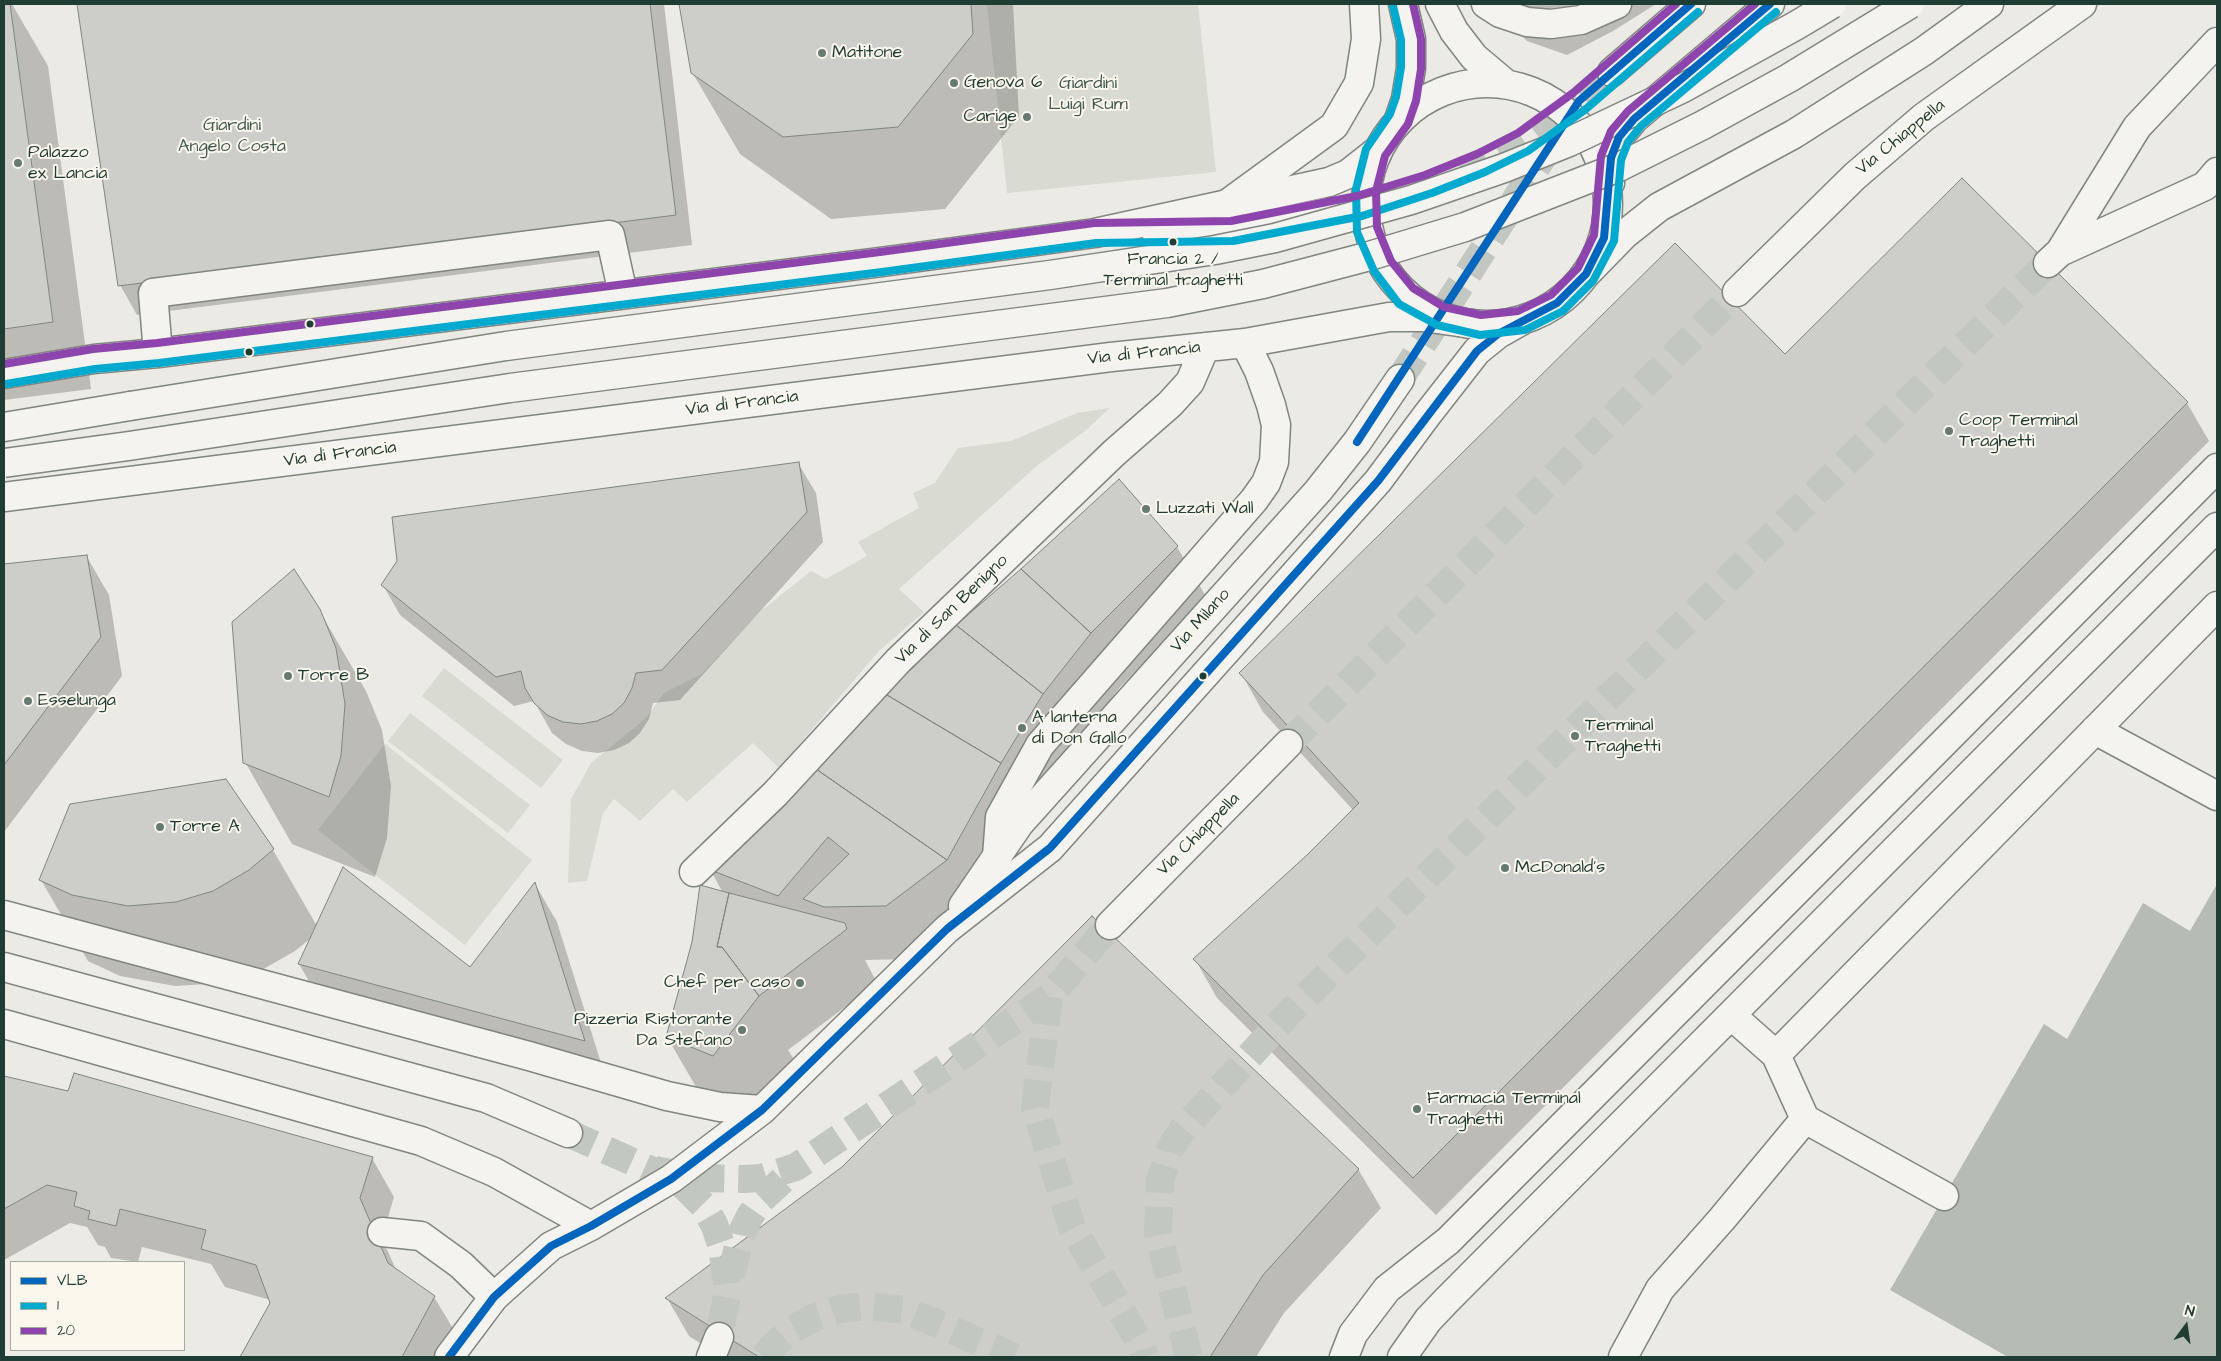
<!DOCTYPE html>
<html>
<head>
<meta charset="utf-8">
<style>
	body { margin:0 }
	#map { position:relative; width:2221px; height:1361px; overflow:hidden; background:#ebeae4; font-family:"Architects Daughter",sans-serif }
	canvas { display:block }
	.frame { position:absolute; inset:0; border:5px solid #1f3d34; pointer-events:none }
	.legend { position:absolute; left:10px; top:1261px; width:175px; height:90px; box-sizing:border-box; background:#fbf7ec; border:1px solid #a3ada2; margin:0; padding:6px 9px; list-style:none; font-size:15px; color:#1f3d34 }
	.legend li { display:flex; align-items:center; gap:10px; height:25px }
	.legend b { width:25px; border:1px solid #a3ada2 }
	.north { position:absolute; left:2161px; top:1301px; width:50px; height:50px; -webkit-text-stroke:4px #fbf7ec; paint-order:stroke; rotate:14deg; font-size:14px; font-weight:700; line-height:20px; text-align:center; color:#1f3d34 }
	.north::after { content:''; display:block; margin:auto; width:18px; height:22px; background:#1f3d34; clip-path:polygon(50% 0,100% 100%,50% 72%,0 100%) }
</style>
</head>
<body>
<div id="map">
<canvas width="2221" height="1361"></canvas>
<div class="frame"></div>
<ul class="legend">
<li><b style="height:6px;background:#0065bd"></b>VLB</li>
<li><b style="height:6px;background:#00a9ce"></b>1</li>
<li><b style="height:6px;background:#8e44ad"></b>20</li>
</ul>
<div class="north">N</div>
</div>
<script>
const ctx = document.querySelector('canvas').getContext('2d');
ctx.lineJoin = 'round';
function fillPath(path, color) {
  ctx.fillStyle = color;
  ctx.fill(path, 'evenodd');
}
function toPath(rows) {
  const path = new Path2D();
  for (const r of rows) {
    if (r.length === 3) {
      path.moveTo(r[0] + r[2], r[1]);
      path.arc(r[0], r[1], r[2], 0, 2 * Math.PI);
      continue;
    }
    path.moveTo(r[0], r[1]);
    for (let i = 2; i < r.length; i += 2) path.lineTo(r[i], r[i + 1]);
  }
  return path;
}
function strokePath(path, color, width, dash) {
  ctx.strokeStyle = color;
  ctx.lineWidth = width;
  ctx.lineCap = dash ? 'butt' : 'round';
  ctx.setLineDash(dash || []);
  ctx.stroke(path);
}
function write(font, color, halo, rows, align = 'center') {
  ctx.font = font + ' "Architects Daughter",sans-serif';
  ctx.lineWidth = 4;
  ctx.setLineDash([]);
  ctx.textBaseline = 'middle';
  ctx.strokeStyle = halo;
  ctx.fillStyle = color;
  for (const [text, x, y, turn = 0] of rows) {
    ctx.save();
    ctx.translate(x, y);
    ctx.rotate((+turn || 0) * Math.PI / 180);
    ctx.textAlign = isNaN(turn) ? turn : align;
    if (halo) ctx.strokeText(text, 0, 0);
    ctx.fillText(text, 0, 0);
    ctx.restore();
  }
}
const green = toPath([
	[987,4,1198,4,1216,172,1007,193],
	[1110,408,1085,431,1038,465,899,589,924,612,879,651,779,768,753,743,687,802,673,789,640,821,614,799,603,813,587,881,568,883,571,799,591,763,646,718,664,693,702,674,761,611,811,571,826,579,867,556,858,542,919,508,913,493,935,483,958,448,1011,441,1077,413],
	[444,668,563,760,541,788,422,696],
	[410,713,530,805,508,833,388,741],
	[385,744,532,860,465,945,318,830]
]);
const water = toPath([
	[2217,884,2217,1357,2008,1357,1890,1290,2044,1024,2067,1039,2143,903,2190,931]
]);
const shadow = toPath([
	[4,4,12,4,48,66,91,389,4,400],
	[78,4,664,4,692,245,137,315,120,285],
	[680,4,1013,4,1019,116,945,209,831,219,740,154,692,72],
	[1494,4,1656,4,1613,31,1567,55,1527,41,1500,14],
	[1962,180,2187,403,2209,441,1436,1215,1217,998,1195,959,1307,856,1353,810,1263,712,1241,673,1785,356],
	[798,463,816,493,823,542,680,700,653,703,649,719,640,733,629,743,614,750,598,753,582,751,566,744,552,733,534,701,514,706,400,615,383,585],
	[1118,481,1177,547,1208,600,1121,686,1073,747,917,959,865,960,877,983,788,1050,797,1064,752,1122,706,1104,667,1037,723,893,710,869,1022,570],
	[87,557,109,595,122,676,4,832,4,565],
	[319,610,366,691,382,730,391,786,387,838,375,877,292,844,245,762],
	[226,780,273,850,317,926,470,969,535,884,557,922,606,1079,321,1002,299,964,311,938,295,951,260,971,223,983,175,986,120,976,88,961,41,880],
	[4,1077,372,1158,394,1197,382,1238,396,1270,434,1297,457,1335,445,1357,242,1357,271,1303,270,1300,225,1287,211,1264,142,1247,138,1262,111,1258,105,1247,98,1245,87,1227,70,1223,4,1260],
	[1358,1169,1381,1208,1284,1313,1256,1357,722,1357,689,1336,667,1298]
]);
const building = toPath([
	[4,4,10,4,53,322,4,329,4,4],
	[77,4,650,4,676,215,118,286,77,4],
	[679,4,971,4,973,34,898,127,783,137,691,73,679,4],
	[1962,178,2188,402,1413,1178,1193,959,1307,855,1359,803,1239,673,1675,243,1785,354,1962,178],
	[799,462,807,512,662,670,636,673,632,688,624,703,612,714,597,721,581,724,563,722,547,715,534,703,525,688,521,671,496,677,381,585,397,561,392,517,799,462],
	[1119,479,1178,546,1091,633,1021,569,1119,479],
	[87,555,101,637,4,765,4,564,87,555],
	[294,569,320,609,336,648,345,704,341,756,329,797,243,763,232,622,294,569],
	[1021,569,1091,633,1043,694,956,625,1021,569],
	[956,625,1043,694,1001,763,882,692,956,625],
	[882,692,1001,763,947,860,816,769,882,692],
	[816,769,947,860,886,906,824,907,803,899,849,854,828,837,778,896,708,869,816,769],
	[226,779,274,849,249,870,213,891,176,902,128,906,72,895,39,880,70,804,226,779],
	[343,867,470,967,535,882,585,1041,298,964,343,867],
	[700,885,729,893,717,947,722,947,759,996,713,1056,666,1037,692,942,700,885],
	[729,893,845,923,847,929,759,996,722,947,717,947,729,893],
	[1092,916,1359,1169,1263,1275,1210,1357,759,1357,665,1298,842,1167,1092,916],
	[74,1073,373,1157,360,1198,388,1263,435,1296,402,1357,240,1357,270,1303,256,1265,201,1249,206,1230,120,1209,116,1226,88,1219,90,1211,74,1206,77,1192,47,1185,4,1209,4,1076,68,1091,74,1073]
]);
const minorTunnel = toPath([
	[1461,171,1481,163,1523,142,1579,101],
	[1288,744,1737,292],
	[1049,997,1035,1107,1072,1227,1140,1343,1145,1357],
	[568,1133,682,1184,703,1205,714,1224,722,1247,728,1291,719,1337],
	[655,1170,699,1178,744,1179,761,1178,796,1167,1049,997,1110,925],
	[731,1276,741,1234,750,1216,761,1200,792,1171],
	[764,1357,774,1345,791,1330,813,1318,839,1309,867,1306,906,1310,1014,1357],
	[1189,1357,1158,1233,1160,1181,1170,1149,1183,1129,1288,1014,2048,263]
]);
const majorTunnel = toPath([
	[1400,379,1579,101,1612,72]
]);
const minor = toPath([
	[1156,232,1232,231,1327,212],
	[2060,252,2205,186,2217,172],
	[2048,263,2060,252,2137,127,2217,42],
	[1737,292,1855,176,1924,117,2082,4],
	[158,353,153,293,610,235,623,294],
	[4,374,94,359,158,353,881,262,1095,233,1329,182,1348,174,1376,152],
	[4,497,1111,357,1245,343,1389,317,1422,317,1480,325],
	[2095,730,2217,796],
	[997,857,1000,817,1040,745,1254,500,1266,483,1274,462,1276,425,1271,405,1259,371,1245,343],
	[694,872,775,794,898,661,1114,453,1170,404,1190,382,1205,347],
	[1110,925,1288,744],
	[4,967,486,1098,568,1133],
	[1732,1016,1776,1055,2217,606],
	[1805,1119,1944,1196],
	[382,1232,421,1236,461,1265,494,1297],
	[711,1357,719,1337],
	[1344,1357,1353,1334,1387,1289,1448,1241,2217,468],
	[1402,1357,1428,1320,1446,1301,2217,527],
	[1623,1357,1660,1289,1722,1219,1805,1119,1776,1055]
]);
const major = toPath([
	[1440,4,1454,31,1474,57,1506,84],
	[1486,4,1500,13,1527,22,1551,24,1581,20,1617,4],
	[1612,72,1691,4],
	[1487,204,121],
	[1399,119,1406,99,1411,68,1411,39,1403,4],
	[1610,183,1611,158,1619,137,1634,119,1770,4],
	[1227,204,1334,126,1359,83,1366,39,1364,4],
	[963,906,1019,824,1318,491,1357,442,1400,379],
	[4,915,529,1056,667,1096,720,1107,762,1110],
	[4,1024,421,1141,494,1172,591,1226],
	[449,1357,494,1297,551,1246,591,1226,671,1179,762,1110,947,929,1050,848,1378,481,1427,415,1477,351,1498,334,1521,321]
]);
const highway = toPath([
	[1586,274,1625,234,1659,207,1794,134,1924,51,1989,4],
	[4,427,130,406]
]);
const highwayBridge = toPath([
	[130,406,506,346,1050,275,1215,250,1275,238,1411,200,1504,168,1569,142,1683,88,1797,25,1832,4],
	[4,463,129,446,510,388,1167,303,1263,284,1366,257,1465,227,1619,167,1703,125,1789,78,1910,4]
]);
const bus1 = toPath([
	[1357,442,1579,101,1691,4],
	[449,1357,494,1297,551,1246,591,1226,671,1179,762,1110,947,929,1050,848,1378,481,1477,351,1498,334,1557,303,1586,274,1604,238,1611,158,1619,137,1634,119,1770,4]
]);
const bus2 = toPath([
	[1393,6,1401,40,1401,67,1396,97,1390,114,1366,149,1356,189,1357,232,1374,271,1399,304,1437,325,1480,335,1525,330,1563,311,1593,281,1614,241,1621,160,1628,142,1641,126,1776,12],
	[6,384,95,369,159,363,882,272,1096,243,1233,241,1362,216,1432,193,1485,172,1528,151,1586,109,1698,12]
]);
const bus3 = toPath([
	[1413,4,1421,39,1421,69,1416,101,1408,124,1385,156,1376,191,1377,227,1391,261,1413,288,1444,307,1481,315,1518,311,1551,295,1578,268,1594,235,1601,156,1611,131,1628,111,1755,4],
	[4,364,93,349,157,343,880,252,1094,223,1231,221,1357,196,1425,175,1477,154,1518,133,1573,93,1676,4]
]);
const markers = [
	[822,53,5,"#667a72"],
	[954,83,5,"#667a72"],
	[1027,117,5,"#667a72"],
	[18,163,5,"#667a72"],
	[1173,242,4.5,"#1f3d34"],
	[310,324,4.5,"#1f3d34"],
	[249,352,4.5,"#1f3d34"],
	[1949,431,5,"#667a72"],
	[1146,509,5,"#667a72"],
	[288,676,5,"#667a72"],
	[1203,676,4.5,"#1f3d34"],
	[28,701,5,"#667a72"],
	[1022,728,5,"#667a72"],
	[1575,736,5,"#667a72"],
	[160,827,5,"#667a72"],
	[1505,868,5,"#667a72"],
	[800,983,5,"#667a72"],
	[742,1030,5,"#667a72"],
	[1417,1109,5,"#667a72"]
];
const busNames = [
	["Francia 2 /",1173,260],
	["Terminal traghetti",1173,281]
];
const poiNames = [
	["Matitone",832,53],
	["Genova 6",964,83],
	["Carige",1017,117,"right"],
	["Palazzo",28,153],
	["ex Lancia",28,174],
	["Coop Terminal",1959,421],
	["Traghetti",1959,442],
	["Luzzati Wall",1156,509],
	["Torre B",298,676],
	["Esselunga",38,701],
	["A lanterna",1032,718],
	["di Don Gallo",1032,739],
	["Terminal",1585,726],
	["Traghetti",1585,747],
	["Torre A",170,827],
	["McDonald's",1515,868],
	["Chef per caso",790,983,"right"],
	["Pizzeria Ristorante",732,1020,"right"],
	["Da Stefano",732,1041,"right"],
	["Farmacia Terminal",1427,1099],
	["Traghetti",1427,1120]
];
const parkNames = [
	["Giardini",1088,84],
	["Luigi Rum",1088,105],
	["Giardini",232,126],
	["Angelo Costa",232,147]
];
const streetNames = [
	["Via Chiappella",1901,138,-39],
	["Via di Francia",1144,354,-6],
	["Via di Francia",742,404,-7],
	["Via di Francia",340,455,-7],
	["Via di San Benigno",952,610,-44],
	["Via Milano",1201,621,-48],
	["Via Chiappella",1199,835,-45]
];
fillPath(green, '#d9dbd2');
fillPath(water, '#b6bcb4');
fillPath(shadow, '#0003');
fillPath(building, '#cdceca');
strokePath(building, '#808581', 1);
strokePath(minorTunnel, '#c2c7c1', 28, [28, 14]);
strokePath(majorTunnel, '#c2c7c1', 28, [28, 14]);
strokePath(minor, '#808581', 31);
strokePath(major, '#808581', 31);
strokePath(highway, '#808581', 31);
strokePath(minor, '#f4f3ef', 28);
strokePath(major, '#f4f3ef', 28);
strokePath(highway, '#f4f3ef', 28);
strokePath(highwayBridge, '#808581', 31, []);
strokePath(highwayBridge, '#f4f3ef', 28);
strokePath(bus1, '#0065bd', 8);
strokePath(bus2, '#00a9ce', 8);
strokePath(bus3, '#8e44ad', 8);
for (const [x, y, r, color] of markers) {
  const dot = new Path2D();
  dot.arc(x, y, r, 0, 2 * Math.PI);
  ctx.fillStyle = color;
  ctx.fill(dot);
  strokePath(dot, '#fbf7ec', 2);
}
write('17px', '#1f3d34', '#fbf7ec', busNames);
write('18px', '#1f3d34', '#fbf7ec', poiNames, 'left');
write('18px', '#415a51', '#fbf7ec', parkNames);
write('18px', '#1f3d34', '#fbf7ec', streetNames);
</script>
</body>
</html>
